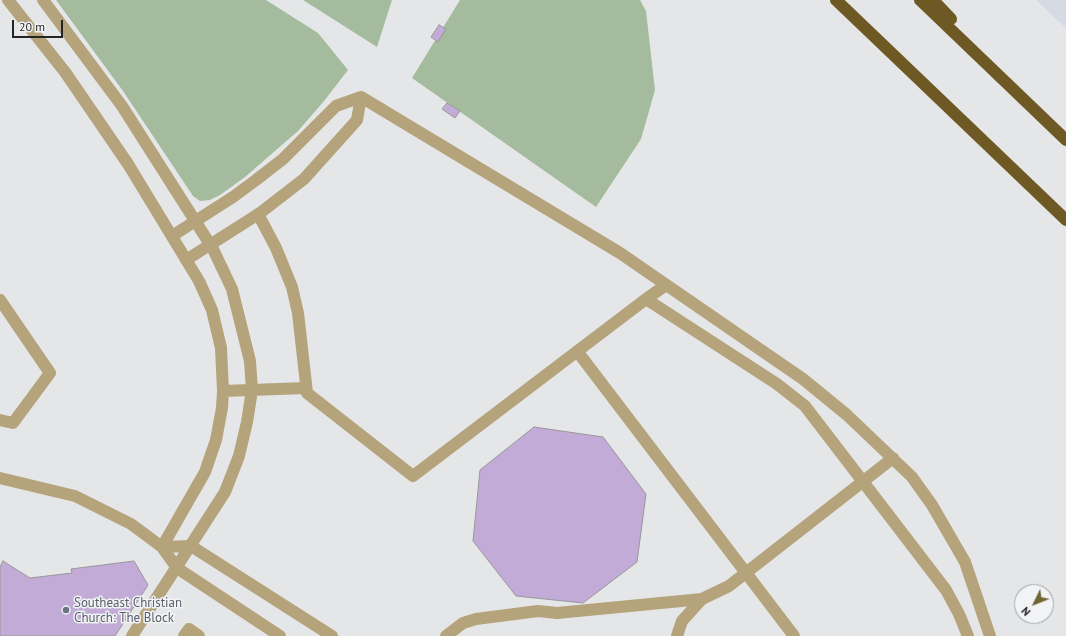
<!DOCTYPE html>
<html>
<head>
<meta charset="utf-8">
<style>
	body { margin:0 }
	#map { position:relative; width:1066px; height:636px; overflow:hidden; background:#e5e6e8; font-family:"PT Sans",sans-serif }
	canvas { display:block }
	.north { position:absolute; left:1014px; top:584px; width:40px; height:40px; box-sizing:border-box; background:#f2f3f5; border:1px solid #a0a0a2; border-radius:50%; rotate:227deg; font-size:11px; font-weight:700; line-height:16px; text-align:center; color:#242425 }
	.north::after { content:''; display:block; margin:auto; width:14px; height:18px; background:#706633; clip-path:polygon(50% 0,100% 100%,50% 72%,0 100%) }
	.scale { position:absolute; left:12px; top:20px; width:51px; height:18px; box-sizing:border-box; border:2px solid #242425; border-top:0; padding-left:5px; font-size:12px; line-height:14px; white-space:nowrap; color:#242425; -webkit-text-stroke:3px #f2f3f5; paint-order:stroke }
</style>
</head>
<body>
<div id="map">
<canvas width="1066" height="636"></canvas>
<div class="north">N</div>
<div class="scale">20 m</div>
</div>
<script>
const ctx = document.querySelector('canvas').getContext('2d');
ctx.lineJoin = 'round';
function fillPath(path, color) {
  ctx.fillStyle = color;
  ctx.fill(path, 'evenodd');
}
function toPath(rows) {
  const path = new Path2D();
  for (const r of rows) {
    path.moveTo(r[0], r[1]);
    for (let i = 2; i < r.length; i += 2) path.lineTo(r[i], r[i + 1]);
  }
  return path;
}
function strokePath(path, color, width, dash) {
  ctx.strokeStyle = color;
  ctx.lineWidth = width;
  ctx.lineCap = dash ? 'butt' : 'round';
  ctx.setLineDash(dash || []);
  ctx.stroke(path);
}
function write(font, color, halo, rows, align = 'center') {
  ctx.font = font + ' "PT Sans",sans-serif';
  ctx.lineWidth = 3;
  ctx.setLineDash([]);
  ctx.textBaseline = 'middle';
  ctx.strokeStyle = halo;
  ctx.fillStyle = color;
  for (const [text, x, y, turn = 0] of rows) {
    ctx.save();
    ctx.translate(x, y);
    ctx.rotate((+turn || 0) * Math.PI / 180);
    ctx.textAlign = isNaN(turn) ? turn : align;
    if (halo) ctx.strokeText(text, 0, 0);
    ctx.fillText(text, 0, 0);
    ctx.restore();
  }
}
const built = toPath([
	[1036,0,1066,0,1066,28]
]);
const green = toPath([
	[56,0,266,0,318,33,348,70,324,101,298,131,245,177,220,195,210,200,200,201,193,196,123,91],
	[303,0,392,0,377,47],
	[460,0,640,0,646,11,655,90,641,139,596,207,412,78]
]);
const building = toPath([
	[439,25,446,29,438,42,431,37,439,25],
	[447,103,460,111,455,118,442,109,447,103],
	[534,427,603,437,646,494,637,562,583,603,516,596,473,541,480,470,534,427],
	[3,561,30,578,72,573,71,569,134,561,148,585,115,636,0,636,0,567,3,561]
]);
const minor = toPath([
	[8,0,65,72,128,164,199,281,212,310,221,348,223,391,222,408,216,440,205,472,162,547],
	[43,0,122,106,213,249,232,289,250,361,252,390,247,422,239,456,225,492,132,636],
	[361,97,620,253,803,379,847,415,912,477,932,505,965,562,990,636],
	[258,214,276,248,292,287,298,313,307,393,413,476,646,299,777,384,805,406,946,590,959,614,968,636],
	[172,236,233,197,256,180,283,159,336,106,361,97,357,120,304,179,260,213,186,260],
	[646,299,666,285],
	[0,300,50,373,13,423,0,420],
	[577,351,794,636],
	[223,391,306,388],
	[0,478,75,496,131,524,162,547,177,568,280,636],
	[162,547,191,546,332,636],
	[184,636,189,629,199,636],
	[446,636,463,623,476,619,538,611,557,613,702,599,729,586,893,458],
	[677,636,682,621,702,599]
]);
const highway = toPath([
	[836,0,1066,220],
	[920,0,1066,140],
	[933,0,951,19]
]);
const markers = [
	[66,610,4,"#6b7280"]
];
const worshipNames = [
	["Southeast Christian",74,603],
	["Church: The Block",74,618]
];
fillPath(built, '#d5dae3');
fillPath(green, '#a5bb9d');
fillPath(building, '#c2abd6');
strokePath(building, '#989799', 1);
strokePath(minor, '#b5a37c', 12);
strokePath(highway, '#6e5824', 12);
for (const [x, y, r, color] of markers) {
  const dot = new Path2D();
  dot.arc(x, y, r, 0, 2 * Math.PI);
  ctx.fillStyle = color;
  ctx.fill(dot);
  strokePath(dot, '#f2f3f5', 1.5);
}
write('13px', '#5b616d', '#f2f3f5', worshipNames, 'left');
</script>
</body>
</html>
